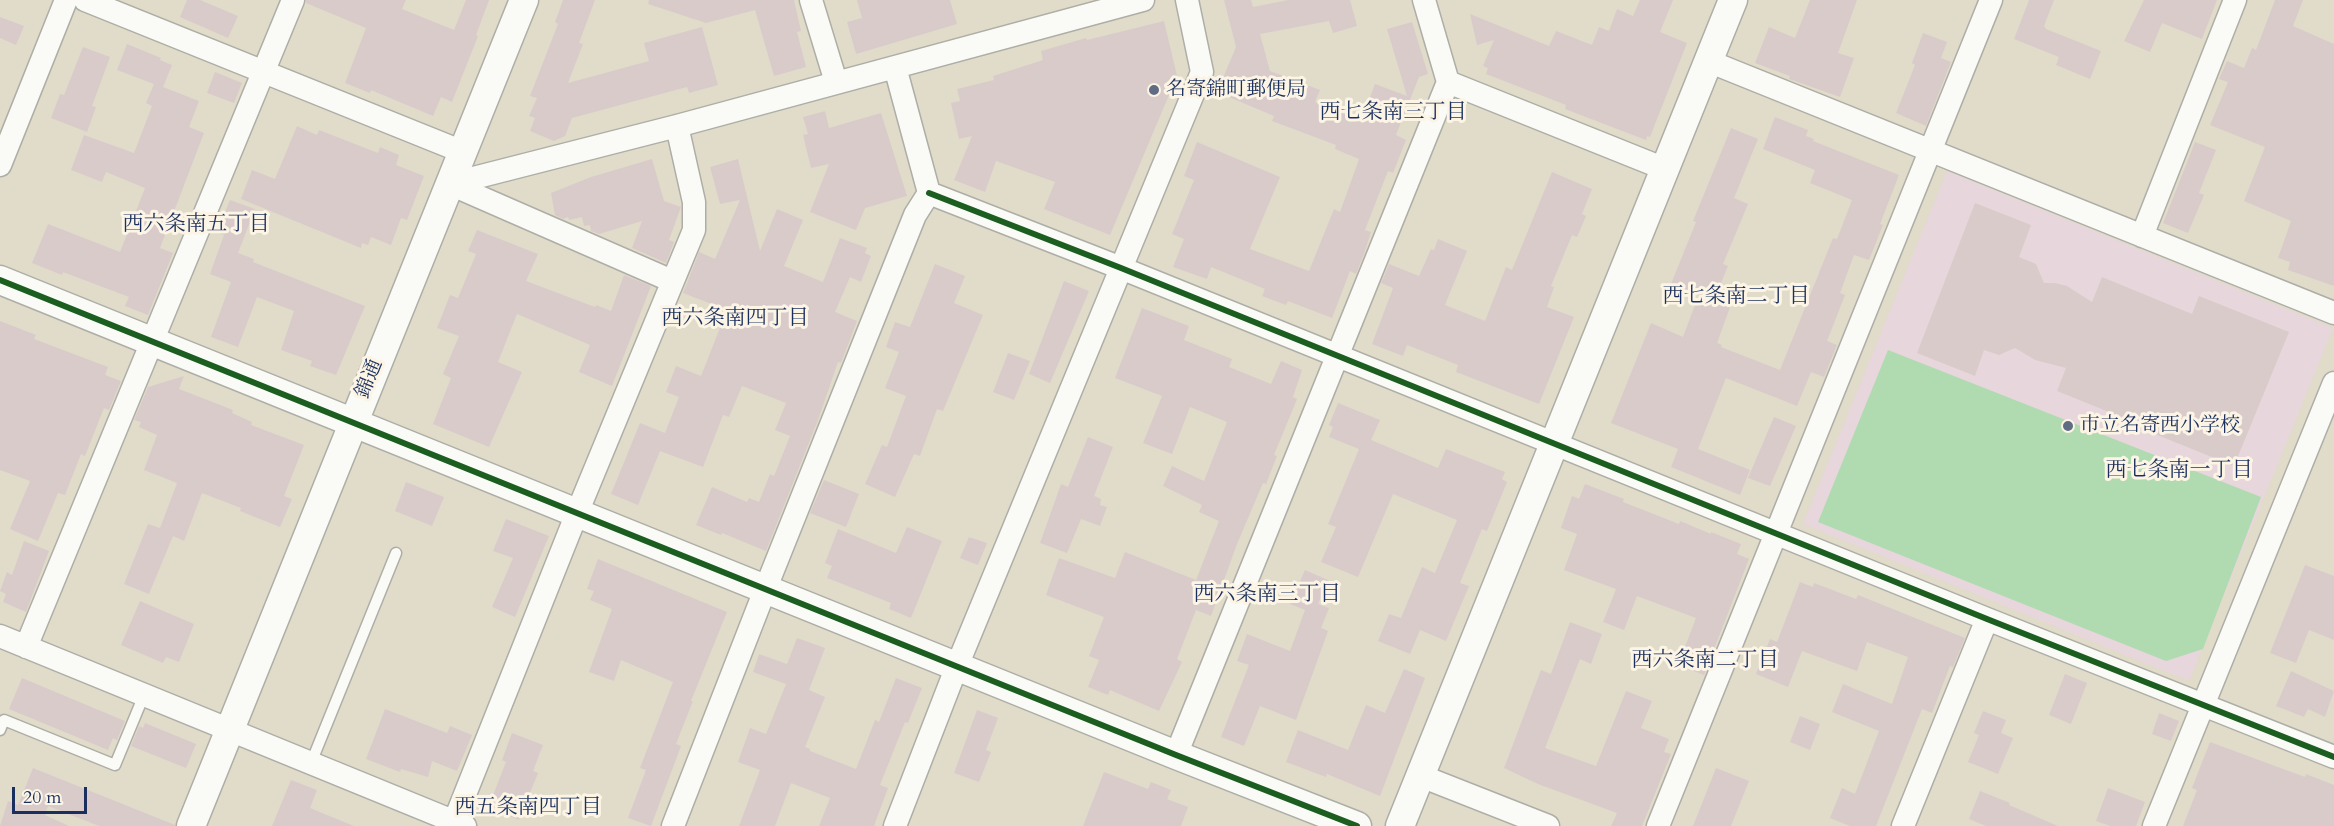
<!DOCTYPE html>
<html>
<head>
<meta charset="utf-8">
<style>
	body { margin:0 }
	#map { position:relative; width:2334px; height:826px; overflow:hidden; background:#e0dcc9; font-family:Cardo,serif }
	canvas { display:block }
	.scale { position:absolute; left:12px; top:787px; width:75px; height:27px; box-sizing:border-box; border:3px solid #1b2f5e; border-top:0; padding-left:8px; font-size:18px; line-height:21px; white-space:nowrap; color:#1b2f5e; -webkit-text-stroke:4px #fcf5e5; paint-order:stroke }
</style>
</head>
<body>
<div id="map">
<canvas width="2334" height="826"></canvas>
<div class="scale">20 m</div>
</div>
<script>
const ctx = document.querySelector('canvas').getContext('2d');
ctx.lineJoin = 'round';
function fillPath(path, color) {
  ctx.fillStyle = color;
  ctx.fill(path, 'evenodd');
}
function toPath(rows) {
  const path = new Path2D();
  for (const r of rows) {
    path.moveTo(r[0], r[1]);
    for (let i = 2; i < r.length; i += 2) path.lineTo(r[i], r[i + 1]);
  }
  return path;
}
function strokePath(path, color, width, dash) {
  ctx.strokeStyle = color;
  ctx.lineWidth = width;
  ctx.lineCap = dash ? 'butt' : 'round';
  ctx.setLineDash(dash || []);
  ctx.stroke(path);
}
function write(font, color, halo, rows, align = 'center') {
  ctx.font = font + ' Cardo,"Noto Serif JP",serif';
  ctx.lineWidth = 6;
  ctx.setLineDash([]);
  ctx.textBaseline = 'middle';
  ctx.strokeStyle = halo;
  ctx.fillStyle = color;
  for (const [text, x, y, turn = 0] of rows) {
    ctx.save();
    ctx.translate(x, y);
    ctx.rotate((+turn || 0) * Math.PI / 180);
    ctx.textAlign = isNaN(turn) ? turn : align;
    if (halo) ctx.strokeText(text, 0, 0);
    ctx.fillText(text, 0, 0);
    ctx.restore();
  }
}
const built = toPath([
	[1947,171,2333,328,2189,681,1803,524]
]);
const green = toPath([
	[1888,350,2261,497,2203,649,2166,661,1818,522]
]);
const building = toPath([
	[187,0,200,0,238,16,228,38,180,17],
	[306,0,406,0,402,9,454,30,466,0,489,0,476,35,478,36,452,102,441,97,433,116,371,90,370,93,345,83,366,28,306,3],
	[563,0,595,0,579,43,583,44,568,83,649,61,644,43,702,27,718,85,689,93,687,87,572,118,565,136,554,141,530,131,535,118,529,116,537,98,530,96,558,24,555,22],
	[649,0,794,0,801,31,797,32,806,67,774,76,755,10,706,23,648,4],
	[857,0,950,0,957,24,856,54,847,22,862,18],
	[1224,0,1251,0,1253,7,1288,0,1350,0,1357,26,1333,33,1329,21,1260,34,1270,71,1320,90,1315,102,1361,121,1375,84,1407,96,1387,29,1412,22,1428,74,1419,77,1396,135,1406,140,1393,173,1388,171,1365,230,1371,232,1364,254,1356,274,1350,271,1332,318,1288,301,1286,305,1262,296,1265,289,1211,267,1207,279,1173,267,1184,239,1172,234,1194,180,1184,176,1197,142,1280,177,1250,249,1309,271,1334,209,1340,212,1359,159,1335,149,1336,145,1272,121,1274,116,1217,92,1236,47],
	[1640,0,1673,0,1660,32,1687,43,1650,137,1647,136,1646,140,1565,109,1566,105,1486,74,1488,68,1483,66,1494,40,1477,45,1470,14,1549,46,1556,31,1592,45,1599,27,1609,31,1617,9,1633,16],
	[1810,0,1857,0,1838,53,1854,58,1840,97,1789,79,1790,76,1755,63,1769,27,1795,38],
	[2029,0,2054,0,2044,26,2046,29,2101,51,2090,79,2056,65,2059,57,2014,39],
	[2144,0,2217,0,2202,39,2162,23,2150,52,2124,41],
	[2275,0,2303,0,2293,26,2334,44,2334,286,2288,270,2290,262,2278,258,2291,221,2244,201,2265,147,2210,125,2228,82,2219,79,2227,61,2244,68,2252,48,2256,50],
	[0,17,24,26,16,45,0,38],
	[1164,21,1177,76,1110,235,1044,209,1055,182,996,161,985,192,954,180,972,136,959,139,951,103,960,101,957,89,994,80,993,76,1043,60,1041,51,1086,38,1087,40],
	[1923,33,1947,42,1941,58,1951,62,1926,126,1896,113,1915,65,1912,63],
	[127,44,161,58,160,60,172,65,163,87,199,101,189,127,204,133,160,248,173,253,148,315,125,306,129,297,63,272,62,275,32,263,48,224,120,252,145,188,106,172,102,182,71,170,84,135,134,153,152,106,146,103,154,84,117,70],
	[83,47,110,57,92,106,96,107,87,132,51,118,60,94,64,95],
	[215,72,242,83,234,103,207,93],
	[825,111,829,128,881,113,907,196,865,208,856,230,810,212,829,164,811,168,803,135,808,134,803,117],
	[1775,117,1808,130,1806,136,1814,139,1813,141,1899,175,1880,224,1883,225,1869,260,1854,255,1840,293,1845,295,1827,341,1837,345,1824,377,1811,372,1797,406,1726,378,1698,449,1750,470,1740,495,1671,467,1678,449,1611,423,1651,323,1683,337,1699,294,1671,284,1696,222,1693,221,1731,128,1758,139,1734,198,1748,204,1723,264,1728,266,1717,293,1733,299,1717,343,1722,345,1721,347,1780,370,1833,238,1837,239,1852,200,1810,183,1815,170,1763,149],
	[297,126,317,135,319,130,378,153,380,147,399,155,396,165,424,176,407,220,401,218,391,245,371,237,368,245,362,243,361,248,241,199,252,170,275,179],
	[2195,142,2216,150,2199,193,2204,195,2188,233,2163,223],
	[652,159,664,201,681,207,669,240,674,242,666,263,632,248,642,221,599,234,591,231,590,225,584,226,582,217,569,220,568,217,563,219,555,215,551,193,591,177],
	[738,159,760,251,777,209,803,220,784,266,823,282,840,238,867,248,865,253,871,256,861,282,850,277,835,312,857,321,841,363,838,362,818,420,766,551,722,533,721,535,696,525,712,487,747,502,749,498,759,502,770,474,774,476,790,436,775,430,786,403,742,386,729,417,723,415,703,467,660,451,638,505,611,494,640,423,665,433,679,397,666,392,676,366,701,376,727,310,683,293,699,252,715,259,740,200,720,204,710,167],
	[1552,172,1592,189,1582,214,1586,216,1577,237,1572,235,1551,286,1554,287,1547,307,1574,317,1539,404,1456,372,1458,365,1407,345,1403,356,1372,344,1393,288,1381,283,1389,264,1419,276,1431,249,1434,250,1438,239,1467,251,1445,305,1485,321,1506,267,1512,270],
	[230,200,255,209,238,253,254,259,253,262,365,306,336,375,310,366,312,361,281,350,294,311,257,297,238,347,211,337,231,282,210,274,224,235,217,232],
	[1975,203,2031,225,2019,257,2036,264,2044,283,2055,283,2067,286,2092,302,2102,277,2192,314,2199,296,2289,332,2234,466,2145,430,2146,427,2057,391,2066,368,2035,360,2015,348,1999,355,1984,350,1975,376,1917,353],
	[477,230,538,254,526,281,595,307,596,305,611,311,624,275,651,286,612,386,579,372,590,345,517,314,498,362,522,372,489,447,433,424,451,378,443,374,459,336,437,328,450,295,458,298,476,254,468,251],
	[935,264,965,276,954,303,983,315,943,411,937,409,920,456,914,454,895,497,865,484,882,445,887,447,906,396,885,388,899,352,886,347,895,322,910,327],
	[1064,281,1089,291,1050,383,1029,374],
	[1142,308,1189,326,1184,340,1232,359,1229,367,1271,384,1281,361,1302,370,1293,397,1297,399,1274,455,1277,456,1266,484,1263,483,1237,544,1211,616,1196,610,1177,659,1182,662,1159,711,1110,690,1108,695,1088,687,1099,660,1089,656,1104,617,1046,595,1059,558,1115,578,1125,552,1196,580,1219,521,1199,512,1202,505,1163,486,1172,466,1204,481,1227,422,1190,407,1172,454,1143,443,1162,396,1115,378],
	[0,321,36,335,34,339,108,367,105,375,121,381,109,410,104,408,85,456,81,454,65,495,58,493,38,541,10,529,30,481,0,470],
	[1008,353,1030,361,1014,400,993,392],
	[184,376,179,389,233,410,232,413,252,422,251,425,304,445,284,496,292,499,280,527,240,511,241,508,202,493,184,541,173,536,149,594,124,584,148,524,160,528,177,483,144,470,157,435,139,427,141,422,134,420,148,387],
	[1338,403,1380,420,1371,440,1438,468,1446,449,1505,472,1502,479,1507,482,1487,531,1482,529,1460,583,1469,586,1446,641,1420,630,1410,654,1378,641,1389,614,1401,618,1422,567,1435,573,1457,520,1393,494,1358,577,1321,562,1336,527,1328,524,1359,449,1329,437,1333,427,1329,425],
	[1774,417,1796,426,1770,486,1748,478],
	[1088,437,1113,447,1094,496,1101,499,1100,505,1107,507,1100,526,1081,519,1067,553,1040,543,1061,484,1068,487],
	[824,480,859,494,846,527,810,513],
	[406,482,444,497,432,526,395,511],
	[1585,484,1624,499,1623,502,1679,524,1680,521,1711,534,1711,532,1741,544,1737,554,1749,559,1704,675,1678,665,1696,618,1637,596,1624,630,1603,622,1616,589,1564,570,1577,534,1561,528,1572,496,1579,499],
	[506,519,549,536,515,617,492,607,513,558,493,551],
	[907,527,942,541,911,618,889,609,891,603,827,578,832,566,825,563,838,529,896,553],
	[969,537,987,543,978,565,960,558],
	[24,541,49,551,26,612,3,602,6,594,0,591,7,572,12,575],
	[598,559,727,612,691,701,693,701,676,744,681,746,651,826,628,818,646,770,640,768,673,682,621,660,614,681,589,672,612,609,590,600,594,591,587,589],
	[2305,565,2334,576,2334,640,2309,630,2296,663,2270,653],
	[1305,570,1328,580,1318,604,1329,608,1321,628,1328,631,1296,720,1260,706,1244,746,1221,737,1249,665,1237,661,1247,634,1290,651,1305,610,1290,604],
	[1800,582,1813,587,1814,583,1856,599,1858,595,1965,638,1953,667,1950,666,1932,713,1922,709,1876,826,1850,826,1830,818,1842,788,1855,794,1879,731,1832,712,1843,684,1892,704,1908,657,1867,642,1857,671,1802,651,1788,687,1756,674,1770,639,1777,642],
	[140,601,194,624,179,662,166,657,163,663,121,645],
	[1570,622,1602,634,1591,664,1580,659,1545,748,1596,766,1626,691,1652,701,1641,728,1669,739,1664,752,1671,754,1642,826,1611,826,1617,813,1538,784,1504,768,1541,670,1551,674],
	[797,638,825,648,809,690,825,697,805,747,810,749,810,751,856,769,875,720,879,722,896,678,922,688,908,723,905,722,880,785,888,788,874,826,819,826,830,798,791,783,775,826,739,826,760,770,738,762,750,728,766,734,786,684,753,672,759,654,787,664],
	[1404,669,1425,678,1380,796,1327,774,1326,777,1286,762,1298,730,1348,750,1366,705,1385,713],
	[2291,671,2334,691,2325,717,2308,709,2304,717,2276,706],
	[2065,674,2087,683,2071,724,2049,715],
	[22,678,125,721,117,740,113,738,108,750,9,709],
	[385,709,447,733,450,726,472,735,457,771,432,761,428,777,401,769,400,772,366,759],
	[977,710,998,718,986,750,991,752,979,782,954,773],
	[1983,711,2006,720,2001,733,2013,738,1998,774,1968,762,1979,735,1974,733],
	[2159,713,2179,721,2171,741,2152,734],
	[1800,716,1820,724,1810,750,1790,742],
	[145,723,196,744,186,768,131,746,139,726,143,728],
	[512,733,543,745,533,771,538,773,519,820,488,808,506,762,502,760],
	[2210,742,2305,777,2306,774,2334,785,2334,826,2183,826,2197,790,2192,788],
	[33,768,175,825,175,826,99,826,48,806,45,815,69,826,0,826,8,801,18,805],
	[1716,768,1749,781,1731,826,1693,826],
	[1104,772,1148,789,1151,782,1171,790,1167,799,1188,807,1181,826,1083,826],
	[291,780,317,790,310,808,354,826,272,826],
	[2108,788,2145,802,2136,826,2110,826,2096,821],
	[1980,791,2010,803,2009,805,2058,826,1986,826,1969,819]
]);
const service = toPath([
	[0,730,4,720,115,765,144,695],
	[311,763,396,553]
]);
const minor = toPath([
	[85,0,463,152],
	[811,0,836,82],
	[1424,0,1448,82,1665,169],
	[1708,61,2334,313],
	[0,165,66,0],
	[450,184,677,126,1143,0],
	[450,184,672,281],
	[929,193,1121,268,1987,619,2334,757],
	[2142,236,2235,0],
	[0,636,465,826],
	[26,647,293,0],
	[1176,755,1448,82],
	[1421,776,1548,826],
	[454,822,577,513,694,230,694,202,677,126],
	[673,826,765,590,915,215,929,193,895,67],
	[895,826,957,666,1202,72,1187,0],
	[1658,826,1991,0],
	[1903,826,1987,619],
	[2154,826,2334,383]
]);
const tertiary = toPath([
	[0,280,1176,755,1357,826],
	[191,826,524,0],
	[1400,826,1733,0]
]);
const cycleway = toPath([
	[929,193,1121,268,1987,619,2334,757],
	[0,280,1176,755,1357,826]
]);
const markers = [
	[1154,90,6,"#606c83"],
	[2068,426,6,"#606c83"]
];
const poiNames = [
	["名寄錦町郵便局",1166,90],
	["市立名寄西小学校",2080,426]
];
const streetNames = [
	["錦通",370,379,-68]
];
const neighbourhoodNames = [
	["西七条南三丁目",1393,113],
	["西六条南五丁目",196,225],
	["西七条南二丁目",1736,297],
	["西六条南四丁目",735,319],
	["西七条南一丁目",2179,471],
	["西六条南三丁目",1267,595],
	["西六条南二丁目",1705,661],
	["西五条南四丁目",528,808]
];
fillPath(built, '#e7d6db');
fillPath(green, '#b0dbb0');
fillPath(building, '#dacbcb');
strokePath(service, '#aeaea7', 13);
strokePath(minor, '#aeaea7', 25);
strokePath(tertiary, '#aeaea7', 31);
strokePath(service, '#fafaf7', 10);
strokePath(minor, '#fafaf7', 22);
strokePath(tertiary, '#fafaf7', 28);
strokePath(cycleway, '#1b5e20', 6);
for (const [x, y, r, color] of markers) {
  const dot = new Path2D();
  dot.arc(x, y, r, 0, 2 * Math.PI);
  ctx.fillStyle = color;
  ctx.fill(dot);
  strokePath(dot, '#fcf5e5', 2);
}
write('20px', '#1b2f5e', '#fcf5e5', poiNames, 'left');
write('20px', '#1b2f5e', '#fcf5e5', streetNames);
write('21px', '#1b2f5e', '#fcf5e5', neighbourhoodNames);
</script>
</body>
</html>
